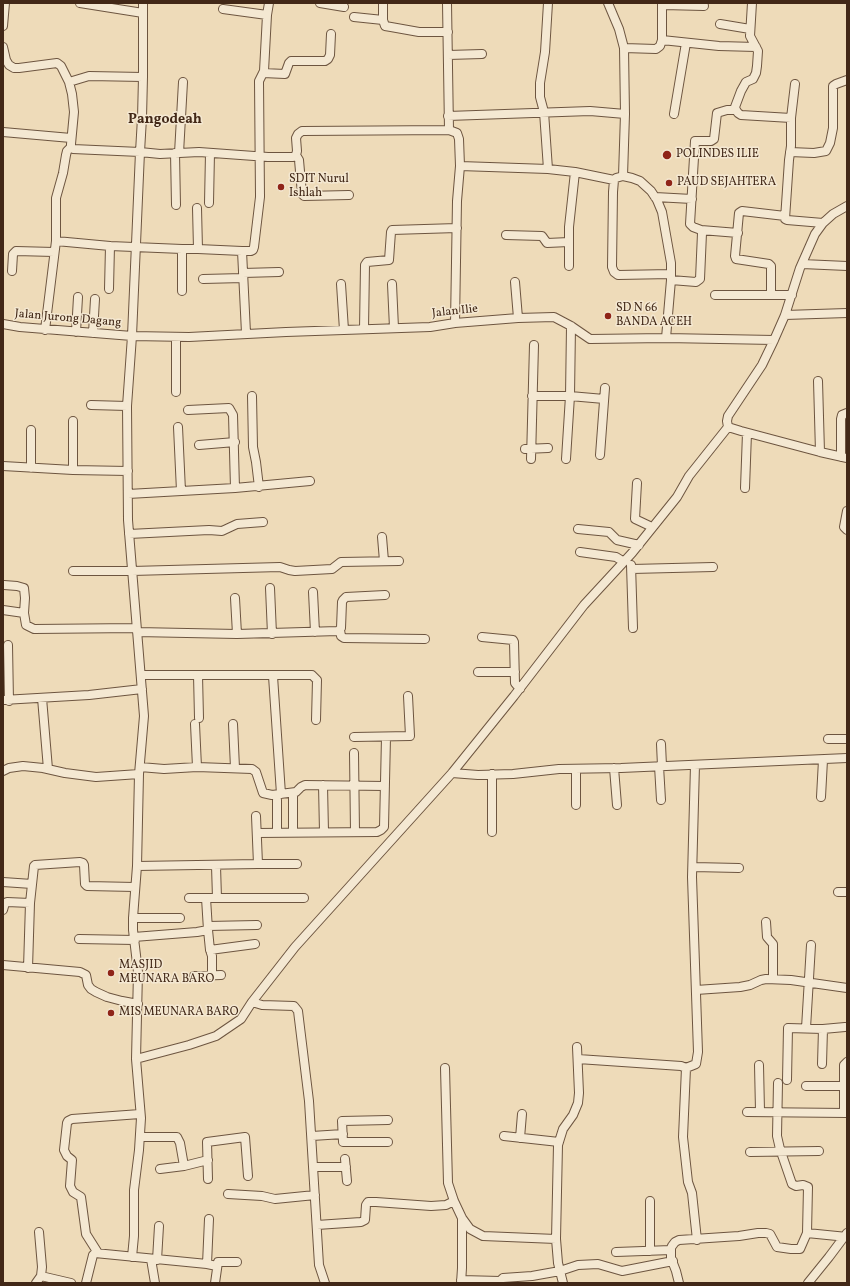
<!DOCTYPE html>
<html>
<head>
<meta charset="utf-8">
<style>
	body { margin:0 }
	#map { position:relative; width:850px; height:1286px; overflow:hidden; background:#eedbb9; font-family:Vollkorn,serif }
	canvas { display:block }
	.frame { position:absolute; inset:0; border:4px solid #422817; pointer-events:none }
</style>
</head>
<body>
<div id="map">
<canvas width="850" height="1286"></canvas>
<div class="frame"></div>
</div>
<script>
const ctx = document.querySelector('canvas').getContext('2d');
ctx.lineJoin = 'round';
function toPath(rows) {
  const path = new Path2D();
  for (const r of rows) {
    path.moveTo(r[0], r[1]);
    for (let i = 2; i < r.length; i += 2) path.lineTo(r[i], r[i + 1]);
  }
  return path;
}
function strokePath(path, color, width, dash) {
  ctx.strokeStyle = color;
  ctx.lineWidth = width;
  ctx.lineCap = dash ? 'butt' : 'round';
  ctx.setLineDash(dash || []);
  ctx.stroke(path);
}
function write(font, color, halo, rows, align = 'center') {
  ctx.font = font + ' Vollkorn,serif';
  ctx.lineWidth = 3;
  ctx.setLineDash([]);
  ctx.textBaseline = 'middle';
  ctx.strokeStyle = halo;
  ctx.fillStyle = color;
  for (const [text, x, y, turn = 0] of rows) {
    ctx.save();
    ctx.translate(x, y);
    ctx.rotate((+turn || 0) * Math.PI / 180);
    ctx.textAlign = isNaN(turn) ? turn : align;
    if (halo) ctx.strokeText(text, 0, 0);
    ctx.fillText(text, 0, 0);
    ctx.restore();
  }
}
const minor = toPath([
	[80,3,143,13],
	[143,3,143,77],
	[320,3,344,7],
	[447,3,449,130,457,133,459,139,460,166,457,201,455,323],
	[608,3,619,29,624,48,625,114,623,176],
	[752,3,750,36,758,51,757,66,756,73,753,79,746,82,741,91,735,107,736,110,738,113,741,115,791,118,791,146,789,160,785,219,787,220,823,223],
	[663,5,704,6],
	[223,9,267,15],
	[354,17,383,20,383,3],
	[383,20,385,26,391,27,419,32,448,32],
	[720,24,750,29],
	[3,26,5,3],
	[662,40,719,46,756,47],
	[3,47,6,60,9,65,14,68,19,68,57,63,61,66,69,82,72,94,74,112,71,144,71,147,73,149,140,152,160,154,199,152,268,157,293,157,296,155,297,151,296,138,298,134,302,131,449,130],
	[624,48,656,49,660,46,662,40,662,3],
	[448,55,482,54],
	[263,73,285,74,289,63,291,61,325,61,328,59,330,55,331,34],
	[69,82,89,76,143,77,142,118,140,152,132,336,127,406,128,520,144,716,139,774,137,866,133,918,133,930,138,972,136,1059,141,1118,139,1150,134,1190,134,1236,132,1257],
	[674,114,686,43],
	[448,116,590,111,625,114],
	[791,118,795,84],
	[3,132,71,138],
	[790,152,814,153,826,151,830,143,833,128,833,86,836,84,847,80],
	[175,153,176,205],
	[179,153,183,82],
	[296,155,299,160,302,194,304,196,349,195],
	[460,166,548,169,575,172,614,180],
	[548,169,544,112,540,97,540,83,545,52,548,3],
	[655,197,692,199],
	[209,203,210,153],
	[847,206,833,214,823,223,815,234,800,268,785,315,774,340,762,365,728,416,727,421,728,427,741,431,820,452,847,458],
	[701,230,738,233],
	[506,235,542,236,547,243,569,242],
	[56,241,110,246],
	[198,249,242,251,246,333],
	[242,251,251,251,253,250,254,247,260,197,259,81,264,71,267,15,269,3],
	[802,264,847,266],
	[569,266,569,227,575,172],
	[12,271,13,254,16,251,54,252],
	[243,273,279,272],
	[203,279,243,278],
	[671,280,696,282,700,279,702,233,701,230,693,227,690,224,695,141,711,141,714,139,717,113,727,110,736,110],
	[515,282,518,318],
	[341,284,344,330],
	[392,284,394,328],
	[109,289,110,246,182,249,198,249,197,208],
	[182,291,182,249],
	[715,295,792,295],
	[771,295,771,266,769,264,736,259,735,256,739,213,742,211,785,216],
	[785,315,847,313],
	[3,324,20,327,132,336,189,337,286,332,430,327,455,323,518,318,554,317,571,326,590,339,666,338,774,340],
	[364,329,365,265,367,262,389,260,391,232,392,230,457,228],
	[45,330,56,241,56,198,63,173,66,155,67,151,71,147],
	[76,332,78,297],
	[93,333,95,299],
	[176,337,176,392],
	[666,338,671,280,671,263,662,212,657,200,651,191,640,181,632,178,623,176,616,178,614,180,613,192,612,267,614,272,618,275,671,274],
	[818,381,820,452],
	[252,396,253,447,256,462,259,487],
	[532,396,570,396,604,399],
	[91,405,127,406],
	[188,410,229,408,233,415,235,488],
	[178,427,181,491],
	[199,445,235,442],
	[525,449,548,448],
	[600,455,605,388],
	[841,457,841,419,842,415,847,413],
	[531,459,534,345],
	[566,459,570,396,571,326],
	[3,466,73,470,128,471],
	[31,468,31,430],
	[73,470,73,421],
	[637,483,635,519,652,527],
	[745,488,747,433],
	[128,494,235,488,310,481],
	[847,511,844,527,847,530],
	[578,529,609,532,617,540,639,545],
	[129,534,209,530,222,531,237,524,263,522],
	[382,537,384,561],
	[580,552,616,557,624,562],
	[631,565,633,628],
	[632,569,713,567],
	[73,571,132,571,280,567,289,570,295,571,332,569,341,562,399,561],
	[4,585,17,586,24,588,25,598,24,613],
	[270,588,272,634],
	[313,592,315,632],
	[235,598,237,634],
	[3,610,24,613,26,625,34,629,136,628],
	[340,630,341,636,344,638,425,639],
	[137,632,237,634,338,631,341,628,342,602,343,600,346,597,385,595],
	[482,637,513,640,514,642,515,683,520,689],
	[8,645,9,701],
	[478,672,515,672],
	[141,675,312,675,317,680,316,720],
	[198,675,199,718],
	[273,676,281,794],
	[42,698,48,769],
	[3,700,89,695,142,689],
	[195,724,197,767],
	[233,724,235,768],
	[354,737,410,736,408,696],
	[828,739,847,739],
	[661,744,662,766],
	[354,753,355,832],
	[659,766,661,800],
	[140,767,164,769,197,767,252,769,256,772,263,793,272,795,296,792,301,787,305,785,385,786],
	[614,768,617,805],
	[576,769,576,805],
	[3,771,9,768,23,766,43,768,65,773,96,777,139,774],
	[452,773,478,775,513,774,559,769,621,768,847,758],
	[323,785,324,832],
	[293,793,293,832],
	[821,797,823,760],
	[277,800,277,832],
	[492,832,492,774],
	[257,833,377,832,381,830,384,827,386,737],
	[258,864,297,864],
	[137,866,258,864,256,816],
	[693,867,739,868],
	[3,882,32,884],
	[838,892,847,892],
	[189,898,206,898],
	[217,898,304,898],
	[3,910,5,903,7,902,30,903],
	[133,918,180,918],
	[766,922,767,937,773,944,773,979],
	[208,926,257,925],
	[208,930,210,950,212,956,212,975],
	[134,937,197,932,208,930,206,898,217,898,216,866],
	[79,939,135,940],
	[210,950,255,944],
	[3,965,80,972,86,975,88,985,91,989,96,992,107,997,122,1001,138,1004],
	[28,968,30,903,34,866,35,865,80,862,83,863,84,865,85,884,87,886,135,887],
	[194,976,221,975],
	[696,990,740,987,750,985,761,980,766,979,791,980,847,988],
	[252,1002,262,1005,294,1006,298,1011,309,1101,319,1265,325,1283],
	[806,1028,811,945],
	[136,1059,189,1045,216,1036,241,1019,252,1002,295,947,452,773,514,696,584,605,632,553,677,497,689,476,728,427],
	[578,1059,681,1066,686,1068,683,1137,688,1182,692,1193,697,1240],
	[822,1064,823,1029],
	[759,1065,760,1111],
	[445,1068,448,1183,454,1201,462,1218,470,1229,483,1236,556,1239],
	[686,1068,696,1064,698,1052,692,877,695,765],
	[787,1080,788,1028,823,1029,845,1027],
	[806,1086,843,1086],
	[747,1112,847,1113],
	[844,1113,844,1065,847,1062],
	[312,1136,343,1134],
	[504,1136,559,1142,558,1145],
	[140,1137,177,1137,180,1143,184,1166,160,1169],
	[520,1138,522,1114],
	[388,1142,343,1142,342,1121,388,1120],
	[750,1152,819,1151],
	[345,1159,347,1181],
	[184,1166,208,1160],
	[314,1167,346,1167],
	[208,1179,207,1142,245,1137,248,1176],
	[228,1194,262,1196,275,1199,315,1195],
	[317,1225,361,1222,365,1220,366,1205,368,1202,376,1202,431,1206,446,1205,454,1201],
	[39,1232,42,1267,41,1276],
	[807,1233,847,1237],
	[650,1251,650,1201],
	[616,1252,671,1250],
	[98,1253,86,1234,81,1197,73,1192,70,1186,72,1160,67,1156,64,1150,67,1123,68,1121,72,1119,140,1114],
	[151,1259,155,1283],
	[157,1260,159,1226],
	[207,1264,209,1219],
	[461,1280,500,1281],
	[36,1283,41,1276,71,1283],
	[86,1283,93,1255,95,1253,207,1264,217,1266],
	[215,1283,218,1262,237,1262],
	[461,1283,462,1268,462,1218],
	[500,1283,500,1281,503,1278,532,1276,560,1271,578,1265,598,1264,622,1271,673,1261],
	[563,1283,558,1263,556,1239,558,1145,563,1129,573,1115,578,1103,579,1093,577,1047],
	[679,1283,676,1271,671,1258,671,1248,672,1246,675,1242,679,1240,739,1236,758,1233,766,1233,770,1234,777,1247,791,1249,800,1249,807,1233,808,1187,803,1185,796,1186,792,1184,780,1149,777,1136,778,1083],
	[808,1283,829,1257,847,1233]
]);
const markers = [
	[667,155,5,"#8f2418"],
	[669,183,4,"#8f2418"],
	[281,187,4,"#8f2418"],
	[608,316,4,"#8f2418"],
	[111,973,4,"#8f2418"],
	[111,1013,4,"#8f2418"]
];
const poiNames = [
	["POLINDES ILIE",676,155],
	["SDIT Nurul",289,180],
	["Ishlah",289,194],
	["PAUD SEJAHTERA",677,183],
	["SD N 66",616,309],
	["BANDA ACEH",616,323],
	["MASJID",119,966],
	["MEUNARA BARO",119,980],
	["MIS MEUNARA BARO",119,1013]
];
const streetNames = [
	["Jalan Ilie",455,312,-6],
	["Jalan Jurong Dagang",68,319,5]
];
const quarterNames = [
	["Pangodeah",165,120]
];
strokePath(minor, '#6d5540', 10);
strokePath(minor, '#f4e8d2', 8);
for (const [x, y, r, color] of markers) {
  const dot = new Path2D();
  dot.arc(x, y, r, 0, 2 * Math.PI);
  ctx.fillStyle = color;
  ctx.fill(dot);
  strokePath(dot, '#f4e8d2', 1.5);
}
write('12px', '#422817', '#f4e8d2', poiNames, 'left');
write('12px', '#422817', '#f4e8d2', streetNames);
write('bold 14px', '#422817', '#f4e8d2', quarterNames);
</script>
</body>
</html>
